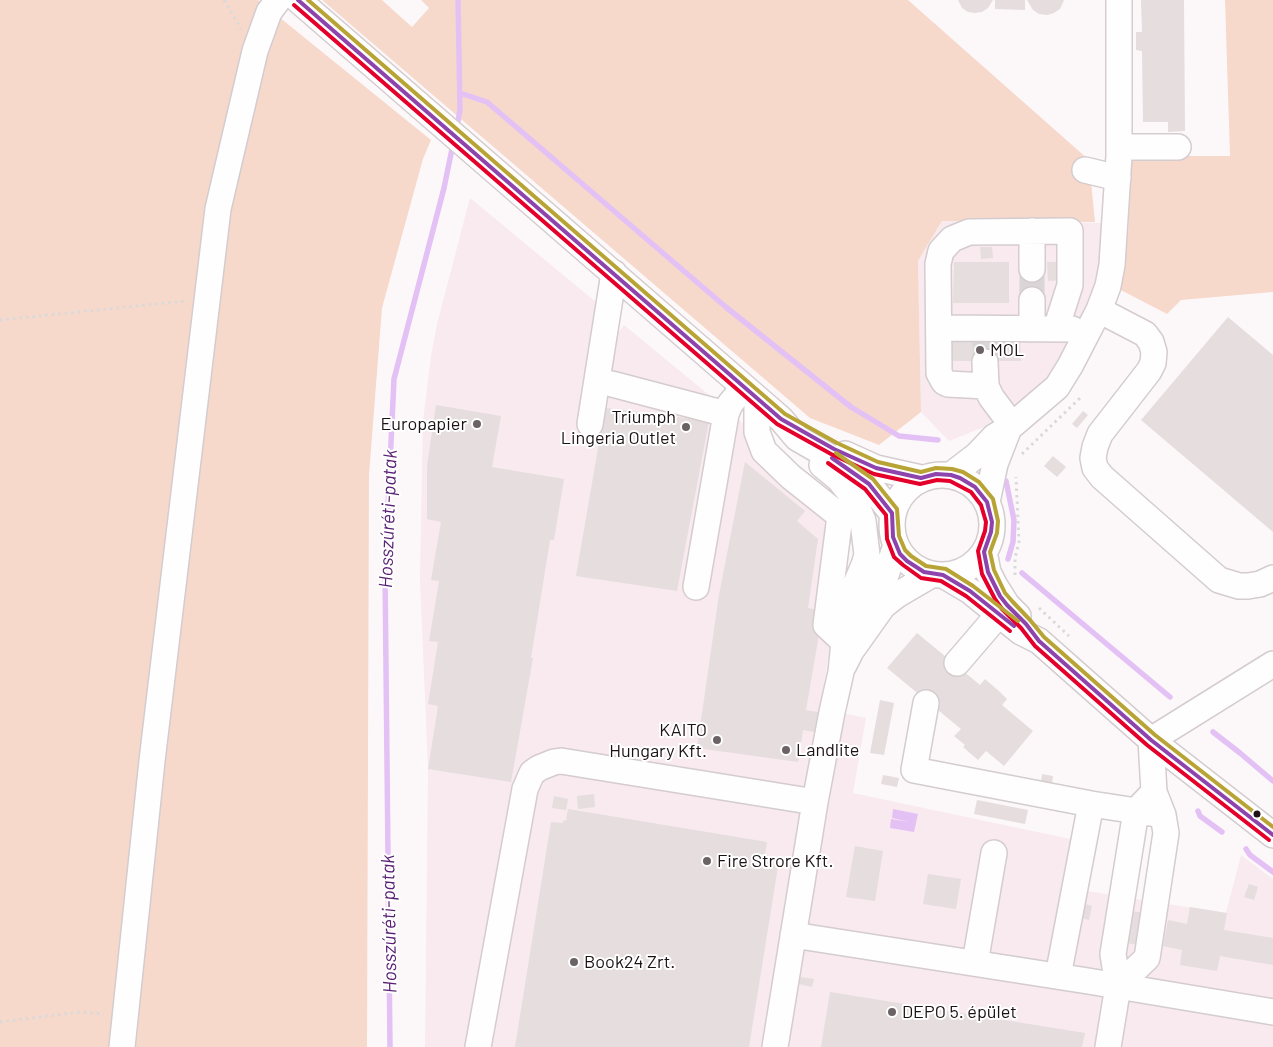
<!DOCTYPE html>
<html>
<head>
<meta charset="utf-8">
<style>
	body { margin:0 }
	canvas { display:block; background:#fcf8fa }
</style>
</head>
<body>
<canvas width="1273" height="1047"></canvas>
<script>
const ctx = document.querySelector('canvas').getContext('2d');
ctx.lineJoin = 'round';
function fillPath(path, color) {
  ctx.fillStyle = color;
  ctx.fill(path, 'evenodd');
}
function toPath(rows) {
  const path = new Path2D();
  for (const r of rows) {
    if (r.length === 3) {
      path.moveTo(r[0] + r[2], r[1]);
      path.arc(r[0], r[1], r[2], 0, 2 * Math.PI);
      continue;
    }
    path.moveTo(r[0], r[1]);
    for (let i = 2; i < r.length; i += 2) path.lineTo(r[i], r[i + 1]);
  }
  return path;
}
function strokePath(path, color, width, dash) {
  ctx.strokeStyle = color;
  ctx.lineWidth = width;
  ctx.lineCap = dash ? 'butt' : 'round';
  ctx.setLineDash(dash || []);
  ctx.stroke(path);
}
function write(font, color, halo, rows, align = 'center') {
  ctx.font = font + ' Barlow,sans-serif';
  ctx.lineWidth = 4;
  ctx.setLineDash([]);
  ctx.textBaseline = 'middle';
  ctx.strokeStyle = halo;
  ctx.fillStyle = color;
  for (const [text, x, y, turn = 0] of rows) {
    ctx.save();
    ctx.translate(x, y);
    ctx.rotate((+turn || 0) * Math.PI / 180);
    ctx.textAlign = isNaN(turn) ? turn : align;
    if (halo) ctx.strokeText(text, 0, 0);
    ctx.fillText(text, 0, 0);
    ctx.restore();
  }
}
const built = toPath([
	[470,198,596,302,579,429,618,333,624,325,714,399,851,514,820,708,866,718,853,793,1094,844,1087,891,1154,902,1226,913,1241,855,1273,879,1273,1047,425,1047,428,769,420,579,423,421,431,356,437,324],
	[942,221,1107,223,1105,252,1085,318,1041,391,989,425,949,441,921,412,918,261]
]);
const green = toPath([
	[0,0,258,0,431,140,423,159,382,308,369,475,367,1047,0,1047],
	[322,0,382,0,412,27,429,8,421,0,908,0,1089,160,1095,222,942,221,918,261,921,412,879,445,810,418],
	[1225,0,1273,0,1273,292,1181,300,1167,314,1115,287,1128,234,1132,156,1230,156]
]);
const water = toPath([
	[893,809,918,814,914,832,890,828,891,819,909,822,892,818]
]);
const stream = toPath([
	[460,93,487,102,727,308,851,407,899,436,938,440],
	[457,127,460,110,458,0],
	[1006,481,1014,520,1013,542,1008,559],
	[1022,573,1170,697],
	[1213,732,1240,753,1273,781],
	[1198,811,1200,816,1222,832],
	[1246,849,1250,855,1273,872],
	[390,1047,385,571,394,379,444,188,453,144]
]);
const building = toPath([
	[958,0,993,0,988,8,982,12,975,13,968,12,962,8],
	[995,0,1025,0,1025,10,995,9],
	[1027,0,1064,0,1060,9,1054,13,1047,15,1039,14,1033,10],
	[1141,0,1184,0,1185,131,1168,132,1168,122,1143,122,1142,51,1136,50,1136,32,1142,32],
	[980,247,992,247,993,258,981,259],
	[954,262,1009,262,1009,303,953,303],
	[1047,262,1063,262,1064,280,1048,281],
	[1022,270,1042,270,1043,298,1023,298],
	[1228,317,1273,355,1273,532,1141,420],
	[1020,340,1021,361,942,361,942,341],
	[436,405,501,416,492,467,564,479,554,540,550,540,531,658,533,658,511,782,428,769,438,706,428,704,438,642,429,641,439,581,431,580,441,522,427,519,427,466],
	[605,408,709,421,677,591,576,576],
	[1083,411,1088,415,1077,428,1072,424],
	[1053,456,1066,467,1057,477,1044,466],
	[745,462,805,511,797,521,818,539,808,608,823,611,806,710,818,712,814,732,803,730,798,762,697,748,719,595],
	[917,633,980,685,985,679,1000,692,1007,699,1002,705,1033,731,1004,766,986,751,978,760,963,747,965,745,954,736,961,729,887,668],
	[880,700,894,703,884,755,870,753],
	[1042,774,1053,776,1052,784,1041,782],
	[883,775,899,778,897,787,881,784],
	[594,794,595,807,578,809,577,796],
	[554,796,568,799,566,810,552,808],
	[977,800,1028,810,1025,824,974,814],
	[568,809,767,842,765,854,768,855,767,858,779,860,749,1047,515,1047,551,822,563,823,563,820,566,821],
	[855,846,883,851,875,901,846,897],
	[928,874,961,879,956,909,923,904],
	[1249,884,1258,887,1254,900,1244,897],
	[1081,903,1092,906,1089,920,1078,917],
	[1190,907,1227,913,1224,930,1273,938,1273,965,1220,956,1217,971,1180,965,1182,950,1163,946,1168,920,1187,924],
	[1118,909,1152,914,1146,946,1113,941],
	[800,977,814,979,812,987,799,984],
	[830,992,1085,1033,1082,1047,821,1047]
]);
const minorTunnel = toPath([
	[1032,300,1032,269],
	[985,362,985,339]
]);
const path = toPath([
	[224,0,241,29],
	[0,320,185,301],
	[1022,454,1080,398],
	[1015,575,1015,558,1019,542,1016,477],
	[1039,608,1069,636],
	[0,1022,80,1012,104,1014]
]);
const minor = toPath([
	[298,0,781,419,797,438,830,457,869,484,892,513],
	[1119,147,1178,147],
	[1085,170,1118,178],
	[1032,231,1032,269],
	[1032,300,1032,329],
	[1099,310,1145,334,1151,342,1154,352,1153,363,1149,371,1100,434,1095,447,1093,458,1095,468,1102,477,1219,580,1239,586,1248,586,1260,584,1273,578],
	[939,328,1072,329],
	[985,362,986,386,991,397,1012,425],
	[612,384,726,414],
	[986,386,948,384,944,382,939,373,938,264,941,251,952,239,969,232,1070,231,1070,285,1056,329],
	[757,399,757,432,764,451,791,477,840,516,826,625,844,642],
	[590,424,614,273],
	[845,454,876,468,921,478],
	[942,525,50],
	[951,475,977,455,994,437,1009,428,1057,387,1070,366,1099,310,1108,286,1112,265,1119,156,1119,0],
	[987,502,995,464,1009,428],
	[984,552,988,572,995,586,1007,605,1018,616],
	[943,575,970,591,1021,632,1039,641,1151,740,1273,835],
	[696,587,726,414,730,404,744,387],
	[863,612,875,597,884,581,896,545],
	[957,663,999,614],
	[844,665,851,651,883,606,897,595,933,574],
	[926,703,914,770,1091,804,1163,815],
	[1151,740,1273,664],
	[793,935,1088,981,1273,1012],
	[975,963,994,853],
	[1058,976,1091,804],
	[1118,986,1147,958,1166,833,1163,815,1154,792,1151,740],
	[122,1047,152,761,218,209,255,51,269,12,278,0],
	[478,1047,525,789,532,773,539,768,554,762,561,761,815,802],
	[775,1047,815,802,832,712,841,672,844,642,843,624,849,600,864,565,867,555,863,521,854,498,839,479,822,465],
	[1108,1047,1118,986,1113,954,1136,811,1154,792]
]);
const bus1 = toPath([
	[298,0,781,419,834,449,876,468,921,478,936,474,951,475,960,478,975,487,987,502,992,522,991,532,984,552,988,572,1000,596,1007,605,1026,624,1039,641,1151,740,1273,835],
	[832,458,869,484,892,513,893,537,900,554,907,561,924,572,943,575,970,591,1014,626]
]);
const bus2 = toPath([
	[294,5,777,424,831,454,874,474,920,484,937,480,950,481,971,492,981,505,986,522,985,531,978,551,982,574,995,599,1002,609,1021,628,1035,646,1147,745,1269,840],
	[828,463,865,489,886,515,887,539,894,557,903,565,921,578,941,581,966,596,1010,631]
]);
const bus3 = toPath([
	[308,0,785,414,837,443,878,462,921,472,936,468,952,469,963,472,979,482,993,499,998,521,997,533,990,552,994,570,1005,593,1012,601,1030,620,1044,637,1155,735,1273,827],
	[836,453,873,479,897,509,899,536,905,550,911,556,926,566,946,569,973,586,1018,621]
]);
const markers = [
	[980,350,5,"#6a6265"],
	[477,424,5,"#6a6265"],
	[686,427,5,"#6a6265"],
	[717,740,5,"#6a6265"],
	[786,750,5,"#6a6265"],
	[1257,814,4.5,"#1c1215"],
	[707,861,5,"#6a6265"],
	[574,962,5,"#6a6265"],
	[892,1012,5,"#6a6265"]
];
const poiNames = [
	["MOL",990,350],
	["Triumph",676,417,"right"],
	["Lingeria Outlet",676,438,"right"],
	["Europapier",467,424,"right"],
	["KAITO",707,730,"right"],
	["Hungary Kft.",707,751,"right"],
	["Landlite",796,750],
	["Fire Strore Kft.",717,861],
	["Book24 Zrt.",584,962],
	["DEPO 5. épület",902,1012]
];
const waterNames = [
	["Hosszúréti-patak",388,519,-88],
	["Hosszúréti-patak",389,924,-91]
];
fillPath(built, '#f8eaef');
fillPath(green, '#f7d9cc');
fillPath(water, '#e4c1f5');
strokePath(stream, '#e4c1f5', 5.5);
fillPath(building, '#e5ddde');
strokePath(minorTunnel, '#dad6d8', 25, [25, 12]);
strokePath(minor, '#d4cccf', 28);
strokePath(path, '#dad9d9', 3, [2.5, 4]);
strokePath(minor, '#fffefe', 25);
strokePath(bus1, '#8e44ad', 4);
strokePath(bus2, '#e4002b', 4);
strokePath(bus3, '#b8a335', 4);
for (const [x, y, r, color] of markers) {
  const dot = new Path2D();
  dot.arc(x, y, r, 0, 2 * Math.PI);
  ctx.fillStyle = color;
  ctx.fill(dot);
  strokePath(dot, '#fff', 2);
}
write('18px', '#1c1215', '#fff', poiNames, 'left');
write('italic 19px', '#5a2074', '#fff', waterNames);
</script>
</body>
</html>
